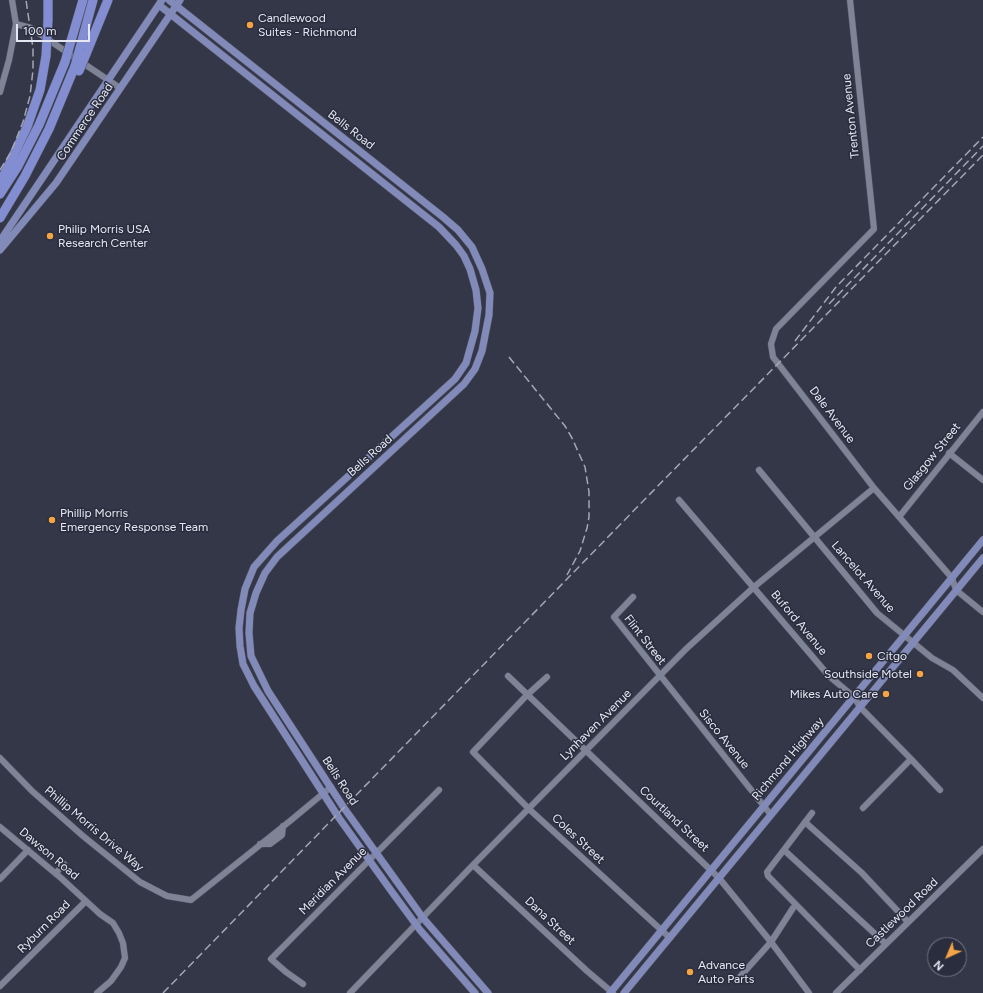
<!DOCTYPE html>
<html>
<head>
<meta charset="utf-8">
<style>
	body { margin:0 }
	#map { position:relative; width:983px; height:993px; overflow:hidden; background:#333747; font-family:Figtree,sans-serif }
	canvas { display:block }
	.north { position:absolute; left:927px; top:937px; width:40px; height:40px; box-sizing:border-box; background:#292d3d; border:1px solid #747785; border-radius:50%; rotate:224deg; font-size:11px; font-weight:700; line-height:16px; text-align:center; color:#e5e7f2 }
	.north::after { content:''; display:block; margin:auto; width:14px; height:18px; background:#f5a346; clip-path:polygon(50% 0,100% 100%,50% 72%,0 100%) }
	.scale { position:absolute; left:16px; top:24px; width:74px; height:18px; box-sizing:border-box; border:2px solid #e5e7f2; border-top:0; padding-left:5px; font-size:12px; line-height:14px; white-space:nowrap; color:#e5e7f2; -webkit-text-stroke:3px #292d3d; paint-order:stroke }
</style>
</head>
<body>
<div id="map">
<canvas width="983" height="993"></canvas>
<div class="north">N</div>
<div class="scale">100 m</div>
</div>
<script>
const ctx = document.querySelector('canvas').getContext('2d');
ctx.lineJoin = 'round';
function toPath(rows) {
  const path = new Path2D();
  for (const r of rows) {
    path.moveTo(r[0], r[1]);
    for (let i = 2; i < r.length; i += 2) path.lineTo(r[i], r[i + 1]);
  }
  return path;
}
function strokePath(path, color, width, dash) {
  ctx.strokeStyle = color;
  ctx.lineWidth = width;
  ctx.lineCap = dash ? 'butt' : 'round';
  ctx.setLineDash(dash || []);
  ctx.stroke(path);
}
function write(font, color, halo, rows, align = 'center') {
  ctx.font = font + ' Figtree,sans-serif';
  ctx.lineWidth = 3;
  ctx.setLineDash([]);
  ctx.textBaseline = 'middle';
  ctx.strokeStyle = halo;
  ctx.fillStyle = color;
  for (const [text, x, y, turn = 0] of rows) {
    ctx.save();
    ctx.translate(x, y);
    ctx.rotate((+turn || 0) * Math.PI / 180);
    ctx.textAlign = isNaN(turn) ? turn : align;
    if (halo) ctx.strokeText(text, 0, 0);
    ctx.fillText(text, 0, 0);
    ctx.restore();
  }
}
const minor = toPath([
	[850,0,874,229,776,329,771,344,773,357,874,488,952,578,956,590,983,612],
	[16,24,31,28,120,88],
	[0,92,9,60,16,24,12,0],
	[949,453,983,480],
	[759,470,877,613,932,658,953,670,983,698],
	[679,500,829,676,854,697,860,707,911,759,940,790],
	[899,517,983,412],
	[633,597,614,617,771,815],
	[508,676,719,878,771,942,809,993],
	[547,677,527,695,473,752,529,809,670,938],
	[0,758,32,791,83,836,140,882,167,896,191,900,290,821,331,787],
	[863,808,911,759],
	[812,813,767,872,768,876,860,970],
	[805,822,862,873,908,922],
	[0,827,61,878,100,914,113,923,119,933,123,943,125,958,121,967,111,981,97,993],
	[260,844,270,844,282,835,283,826],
	[784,850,886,944],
	[473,865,587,971,613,993],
	[56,873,64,864],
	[0,879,28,850],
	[738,979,771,942,793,908],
	[303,984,286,972,271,959,439,790],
	[0,986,86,901],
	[350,993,473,865,686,649,754,587,874,488],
	[836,993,983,849]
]);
const major = toPath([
	[169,0,443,217,458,230,472,247,482,269,490,293,489,315,482,351,475,369,464,384,277,557,265,573,256,593,250,613,249,633,251,656,268,691,344,808,423,918,488,993],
	[159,5,439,227,456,245,464,256,470,269,476,290,478,308,475,331,466,363,455,379,277,541,254,567,245,589,241,610,239,628,240,646,243,664,254,686,339,818,392,892,420,930,475,993],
	[0,241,162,0],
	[0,250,56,183,180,0],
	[610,993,983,540],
	[624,993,983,558]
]);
const highway = toPath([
	[48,0,48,20],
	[71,41,83,0],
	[80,48,93,0],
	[86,54,108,0],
	[0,183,27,127,40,90,46,56],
	[0,194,18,166,39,125,65,62],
	[0,218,25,176,49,129,75,66]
]);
const rail = toPath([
	[0,170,11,152,23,122,30,96,33,70,33,48,26,0],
	[829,304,983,146],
	[795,341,836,287,983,137],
	[509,357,565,426,572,438,585,467,589,492,589,517,587,528,580,551,567,575],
	[163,993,649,495,983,155]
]);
const highwayBridge = toPath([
	[46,56,48,20],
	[65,62,71,41],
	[75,66,80,48],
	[79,71,86,54]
]);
const markers = [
	[250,25,4,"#f5a346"],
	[50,236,4,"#f5a346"],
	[52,520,4,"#f5a346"],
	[869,656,4,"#f5a346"],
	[920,674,4,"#f5a346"],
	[886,694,4,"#f5a346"],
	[690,972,4,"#f5a346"]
];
const poiNames = [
	["Candlewood",258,18],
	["Suites - Richmond",258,32],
	["Philip Morris USA",58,229],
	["Research Center",58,243],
	["Phillip Morris",60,513],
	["Emergency Response Team",60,527],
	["Citgo",877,656],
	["Southside Motel",912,674,"right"],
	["Mikes Auto Care",878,694,"right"],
	["Advance",698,965],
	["Auto Parts",698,979]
];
const streetNames = [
	["Trenton Avenue",851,116,-96],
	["Commerce Road",85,122,-56],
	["Bells Road",351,130,38],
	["Dale Avenue",832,415,53],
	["Bells Road",370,456,-42],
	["Glasgow Street",932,457,-51],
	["Lancelot Avenue",863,577,49],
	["Buford Avenue",799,623,50],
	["Flint Street",645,640,52],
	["Lynhaven Avenue",596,725,-45],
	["Sisco Avenue",724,739,51],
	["Richmond Highway",788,759,-50],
	["Bells Road",340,781,57],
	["Courtland Street",674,819,43],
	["Phillip Morris Drive Way",94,829,40],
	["Coles Street",578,839,43],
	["Dawson Road",49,854,40],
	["Meridian Avenue",333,881,-45],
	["Castlewood Road",902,913,-44],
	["Dana Street",550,921,43],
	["Ryburn Road",44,927,-45]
];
strokePath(minor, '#505260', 7);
strokePath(major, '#505260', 8);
strokePath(highway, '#505260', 10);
strokePath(minor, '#7f8396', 6);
strokePath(major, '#818ab9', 7);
strokePath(highway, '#828ed1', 9);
strokePath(rail, '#a5a7b4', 1.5, [8, 4]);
strokePath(highwayBridge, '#505260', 10, []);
strokePath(highwayBridge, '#828ed1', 9);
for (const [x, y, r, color] of markers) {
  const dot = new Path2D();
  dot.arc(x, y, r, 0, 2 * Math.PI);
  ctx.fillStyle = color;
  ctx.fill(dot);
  strokePath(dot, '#292d3d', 1.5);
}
write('12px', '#e5e7f2', '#292d3d', poiNames, 'left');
write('12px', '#e5e7f2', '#292d3d', streetNames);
</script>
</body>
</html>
